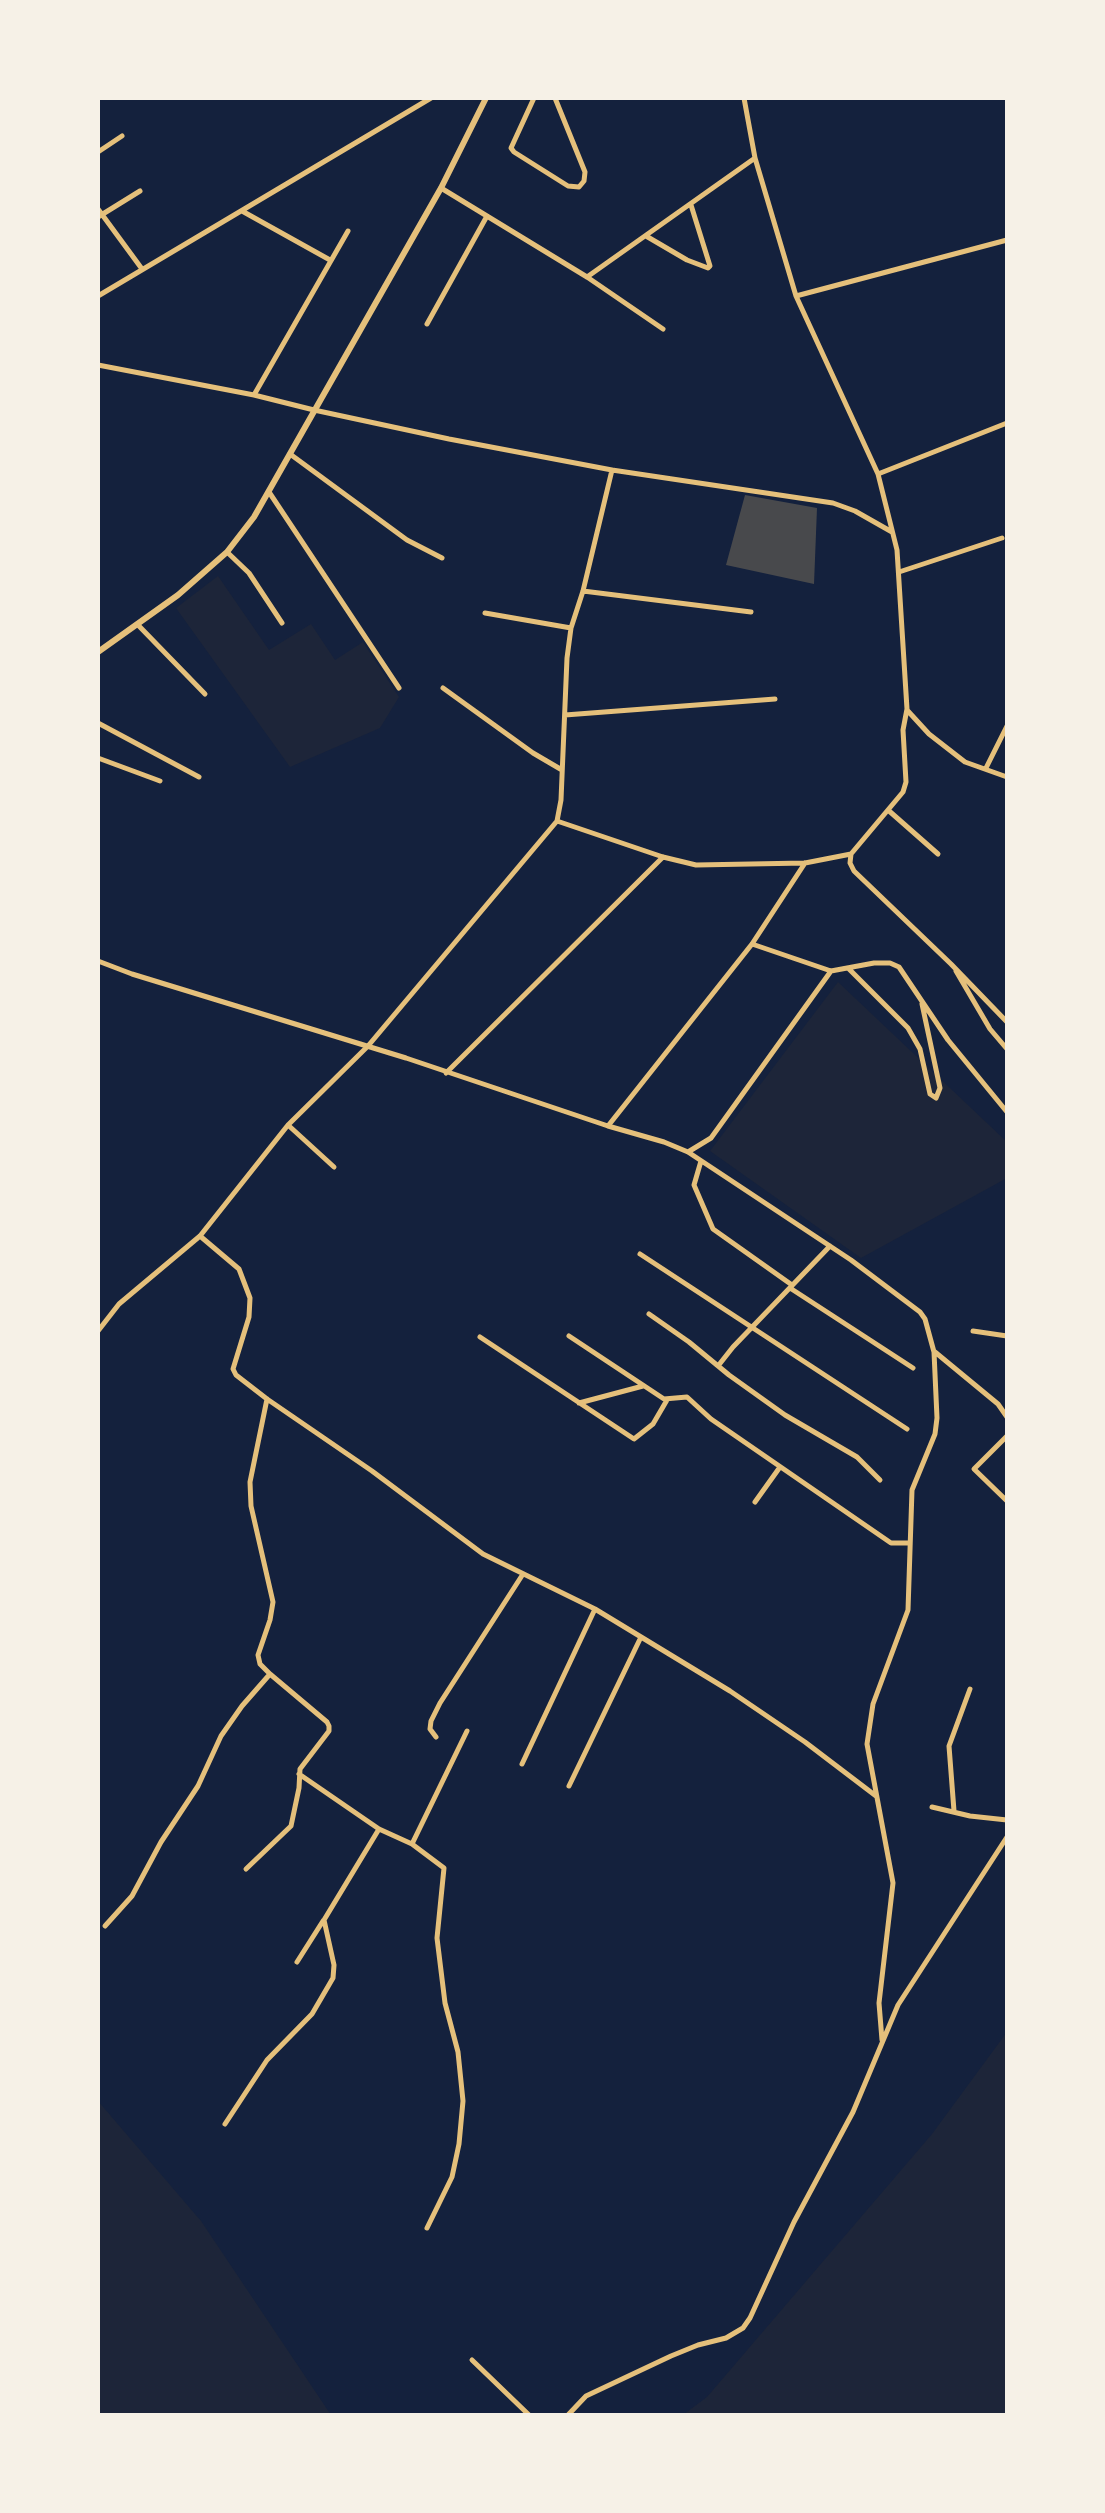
<!DOCTYPE html>
<html>
<head>
<meta charset="utf-8">
<style>
	body { margin:0 }
	#map { position:relative; width:1105px; height:2513px; overflow:hidden; background:#14213d; font-family:Cabin,sans-serif }
	canvas { display:block }
	.frame { position:absolute; inset:0; border:100px solid #f6f1e7; pointer-events:none }
</style>
</head>
<body>
<div id="map">
<canvas width="1105" height="2513"></canvas>
<div class="frame"></div>
</div>
<script>
const ctx = document.querySelector('canvas').getContext('2d');
ctx.lineJoin = 'round';
function fillPath(path, color) {
  ctx.fillStyle = color;
  ctx.fill(path, 'evenodd');
}
function toPath(rows) {
  const path = new Path2D();
  for (const r of rows) {
    path.moveTo(r[0], r[1]);
    for (let i = 2; i < r.length; i += 2) path.lineTo(r[i], r[i + 1]);
  }
  return path;
}
function strokePath(path, color, width, dash) {
  ctx.strokeStyle = color;
  ctx.lineWidth = width;
  ctx.lineCap = dash ? 'butt' : 'round';
  ctx.setLineDash(dash || []);
  ctx.stroke(path);
}
const green = toPath([
	[218,576,269,650,311,624,335,660,363,642,399,697,380,728,290,767,176,608],
	[838,982,1007,1142,1007,1178,861,1258,710,1151],
	[1007,2032,1007,2415,683,2415,707,2397,932,2134],
	[98,2101,201,2221,331,2415,98,2415]
]);
const building = toPath([
	[745,495,817,508,814,584,726,565]
]);
const minor = toPath([
	[534,98,511,148,514,152,568,186,579,187,584,181,585,172,555,98],
	[744,98,755,158,796,296,878,474,897,550,907,709,903,730,906,782,903,792,851,854,850,863,854,871,951,964,1007,1022],
	[98,152,122,136],
	[441,188,587,277,663,329],
	[98,209,142,269],
	[242,211,330,260],
	[98,217,140,191],
	[646,236,687,260,708,268,710,266,691,205],
	[587,277,755,158],
	[98,296,431,98],
	[796,296,1007,240],
	[427,324,487,216],
	[98,365,254,395,314,410,449,439,612,470,833,503,855,511,892,532],
	[254,395,348,231],
	[290,454,407,540,442,558],
	[878,474,1007,423],
	[269,492,399,688],
	[227,552,249,573,282,623],
	[899,572,1002,538],
	[583,591,751,612],
	[485,613,571,628],
	[138,625,205,694],
	[443,688,533,753,562,770],
	[907,710,929,734,965,762,1007,777],
	[565,715,775,699],
	[98,723,199,777],
	[98,758,160,781],
	[986,768,1007,726],
	[888,810,938,854],
	[557,821,663,857,696,865,805,863,851,854],
	[752,944,831,971,874,963,890,963,899,967,948,1040,1007,1112],
	[98,961,132,974,406,1058,608,1126,664,1142,688,1152,851,1260,920,1312,925,1319,934,1352,937,1418,935,1434,912,1490,908,1610,873,1704,867,1744,893,1883,879,2003,882,2040],
	[849,969,908,1028,920,1049,930,1094,936,1098,940,1088,922,1004],
	[956,971,990,1029,1007,1049],
	[446,1073,663,857],
	[288,1125,334,1167],
	[608,1126,752,944,805,863],
	[688,1152,711,1138,831,971],
	[701,1161,694,1185,713,1229,792,1285],
	[200,1236,239,1269,250,1298,249,1317,233,1369,236,1375,267,1399,372,1471,483,1554,595,1609,730,1691,805,1742,876,1796],
	[640,1254,907,1429],
	[790,1288,913,1368],
	[649,1314,689,1342,729,1375,785,1415,857,1457,880,1480],
	[98,1331,119,1304,200,1236,288,1125,368,1046,557,821,561,800,567,658,571,628,583,591,612,470],
	[973,1331,1007,1336],
	[569,1336,664,1399,687,1397,711,1419,891,1543,910,1543],
	[480,1337,634,1439,653,1424,667,1400],
	[935,1352,998,1404,1007,1417],
	[718,1366,733,1347,830,1246],
	[579,1403,643,1386],
	[1007,1436,974,1469,1007,1501],
	[755,1502,780,1467],
	[436,1737,430,1729,431,1721,440,1703,523,1574],
	[522,1764,595,1609],
	[299,1774,379,1829,412,1844,444,1868,437,1938,445,2003,458,2052,463,2101,459,2144,452,2177,427,2228],
	[569,1786,641,1637],
	[932,1807,970,1816,1007,1820],
	[954,1811,949,1746,970,1689],
	[412,1844,467,1731],
	[246,1869,291,1826,299,1788,300,1769,329,1731,329,1726,327,1722,270,1674,260,1664,258,1655,270,1620,273,1602,251,1506,250,1482,267,1399],
	[105,1926,132,1896,161,1842,198,1786,221,1736,242,1706,270,1674],
	[297,1962,323,1921],
	[225,2124,267,2060,312,2014,333,1978,334,1965,324,1920,379,1829],
	[472,2360,529,2415],
	[568,2415,586,2396,671,2356,698,2345,726,2338,743,2328,750,2318,794,2222,853,2112,898,2005,1007,1837]
]);
const tertiary = toPath([
	[98,652,178,595,227,552,254,517,441,188,486,98]
]);
fillPath(green, '#1d2539');
fillPath(building, '#48494c');
strokePath(minor, '#e5c07b', 5);
strokePath(tertiary, '#e5c07b', 6);
</script>
</body>
</html>
